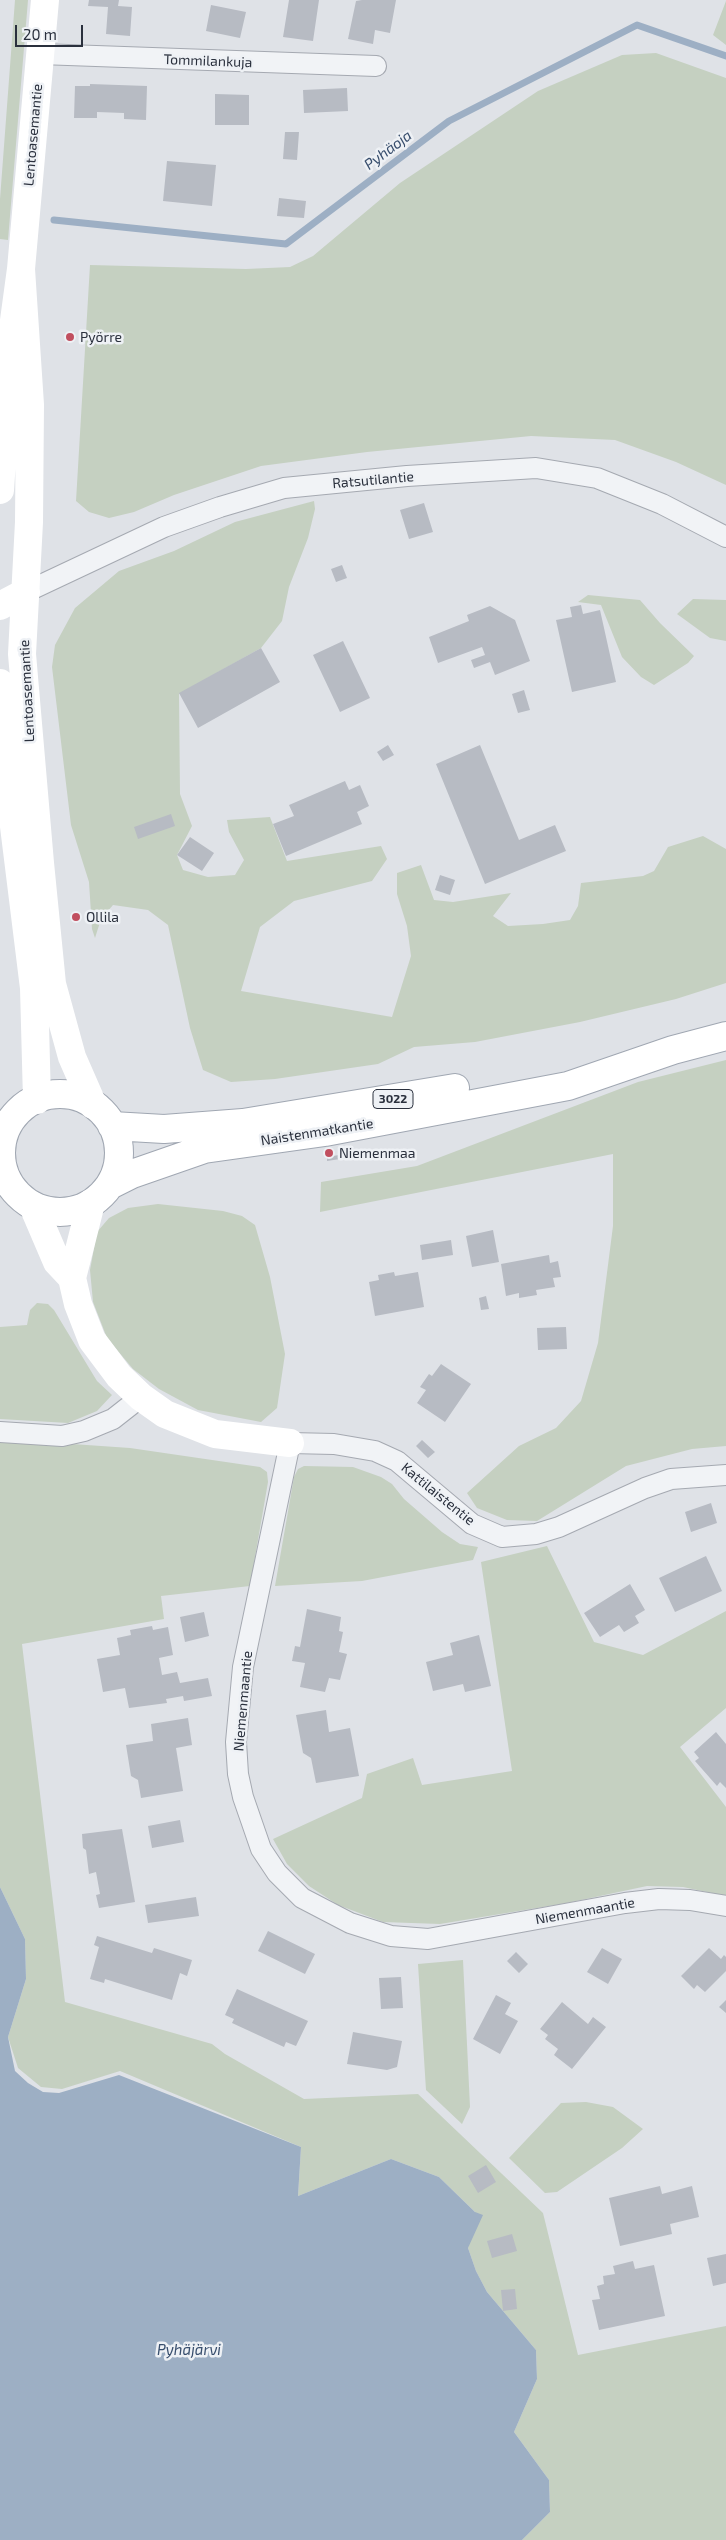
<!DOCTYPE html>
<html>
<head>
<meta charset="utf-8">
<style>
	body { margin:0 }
	#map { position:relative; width:726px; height:2540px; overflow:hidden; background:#dfe2e7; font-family:"Exo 2",sans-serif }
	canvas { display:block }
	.scale { position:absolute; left:15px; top:25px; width:68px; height:22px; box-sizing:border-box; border:2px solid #2a303d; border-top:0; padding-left:6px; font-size:15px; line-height:18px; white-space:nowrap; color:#2a303d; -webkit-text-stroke:4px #eef1f5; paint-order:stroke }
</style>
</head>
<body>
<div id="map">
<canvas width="726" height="2540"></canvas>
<div class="scale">20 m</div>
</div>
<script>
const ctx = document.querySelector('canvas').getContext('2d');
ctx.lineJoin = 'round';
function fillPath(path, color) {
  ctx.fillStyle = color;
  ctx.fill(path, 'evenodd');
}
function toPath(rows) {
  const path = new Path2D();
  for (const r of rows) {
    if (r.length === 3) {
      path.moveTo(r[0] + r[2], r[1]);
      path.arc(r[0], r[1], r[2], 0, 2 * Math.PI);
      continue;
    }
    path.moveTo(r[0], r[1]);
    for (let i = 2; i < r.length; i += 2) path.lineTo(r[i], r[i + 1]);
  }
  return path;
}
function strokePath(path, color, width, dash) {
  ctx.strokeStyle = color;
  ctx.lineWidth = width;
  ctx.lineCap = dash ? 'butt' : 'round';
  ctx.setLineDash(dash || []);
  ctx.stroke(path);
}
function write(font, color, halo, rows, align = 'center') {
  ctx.font = font + ' "Exo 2",sans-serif';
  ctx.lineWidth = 5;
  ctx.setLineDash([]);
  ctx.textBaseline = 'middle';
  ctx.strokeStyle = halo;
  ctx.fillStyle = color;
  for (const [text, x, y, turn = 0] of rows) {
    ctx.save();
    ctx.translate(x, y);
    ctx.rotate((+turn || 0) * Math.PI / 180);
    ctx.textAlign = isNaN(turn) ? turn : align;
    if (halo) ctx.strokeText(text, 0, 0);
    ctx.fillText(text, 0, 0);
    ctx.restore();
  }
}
const green = toPath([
	[15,0,28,0,8,240,0,239,0,199],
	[726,1,726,45,713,35],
	[656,53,726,78,726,485,676,462,615,440,531,436,367,452,261,466,174,495,134,512,109,518,89,512,76,501,90,265,246,269,290,267,313,256,400,183,538,91,622,55],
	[314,501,315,509,308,538,289,587,282,621,261,648,179,694,180,794,192,826,177,855,183,870,208,877,235,875,244,860,229,832,227,820,270,817,287,861,381,846,387,859,372,881,294,901,260,927,241,991,392,1017,411,956,407,926,397,894,397,873,421,865,434,900,453,902,511,893,493,916,508,926,543,924,570,920,578,906,581,883,643,876,654,871,668,847,703,836,726,849,726,983,676,999,580,1022,475,1042,414,1047,378,1064,275,1079,231,1082,203,1070,190,1028,168,925,148,910,113,905,101,919,95,938,92,929,89,882,71,825,52,667,55,645,75,608,119,571,174,551,235,522],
	[588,595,640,600,660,623,694,656,688,663,654,685,641,677,622,657,601,605,578,602],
	[693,599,726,600,726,641,710,638,677,614],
	[726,1060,726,1446,692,1449,626,1466,537,1521,507,1520,477,1508,467,1493,519,1446,556,1428,581,1401,598,1343,613,1226,613,1154,320,1212,321,1182,417,1166,638,1082],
	[158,1204,223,1211,242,1216,255,1225,270,1277,285,1354,277,1408,261,1422,198,1410,159,1389,133,1369,107,1338,93,1302,90,1270,97,1232,109,1218,128,1208],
	[37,1303,48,1304,54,1310,97,1381,112,1395,97,1411,68,1423,0,1419,0,1327,27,1325,30,1310],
	[0,1439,130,1448,260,1467,267,1472,268,1482,250,1586,161,1596,164,1619,22,1644,65,2002,212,2044,225,2054,304,2099,418,2094,543,2213,578,2355,726,2326,726,2540,522,2540,550,2512,549,2480,514,2432,537,2379,536,2350,487,2292,476,2271,468,2248,475,2212,439,2177,391,2159,298,2196,301,2147,120,2071,62,2089,41,2087,18,2068,8,2037,26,1979,25,1939,0,1887],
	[304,1466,353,1467,381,1477,392,1484,404,1499,442,1532,460,1544,478,1547,473,1560,362,1581,275,1586,294,1477,298,1469],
	[547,1546,594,1642,643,1655,726,1611,726,1708,680,1747,726,1807,726,1896,683,1887,647,1886,567,1903,440,1924,383,1922,338,1905,309,1886,287,1864,273,1839,362,1798,367,1774,413,1758,422,1785,512,1771,481,1562],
	[463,1960,470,2107,462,2124,426,2090,418,1964],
	[586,2102,613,2107,643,2129,622,2148,557,2192,545,2193,509,2158,561,2103]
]);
const water = toPath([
	[0,1887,25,1939,26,1979,8,2037,15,2071,28,2083,43,2092,59,2093,119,2075,301,2147,298,2196,391,2159,439,2177,475,2212,483,2215,468,2248,476,2271,487,2292,536,2350,537,2379,514,2432,549,2480,550,2512,522,2540,0,2540]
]);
const stream = toPath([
	[54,220,286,244,449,121,637,25,726,56]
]);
const building = toPath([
	[89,0,119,0,118,6,132,7,130,36,106,34,108,7,88,6],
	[289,0,319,0,313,41,283,37],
	[362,0,396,0,390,33,375,30,373,44,348,39,356,1],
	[211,5,246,12,240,38,206,31],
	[90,84,147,86,146,120,124,119,124,113,97,112,97,118,74,118,75,86,90,86],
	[347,88,348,111,304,113,303,90],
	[215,94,249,95,249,125,215,125],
	[285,132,299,132,297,160,283,159],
	[167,161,216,165,212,206,163,201],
	[279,198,306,201,304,218,277,216],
	[424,503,433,532,409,539,400,510],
	[342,565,347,578,336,582,331,569],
	[581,605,583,614,600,610,616,682,572,692,556,620,572,617,570,607],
	[490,606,515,620,530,661,495,675,490,662,474,668,471,660,485,655,482,647,438,663,429,637,469,621,467,615],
	[343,641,370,698,340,712,313,655],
	[261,648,280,682,198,728,179,693],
	[524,690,530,710,518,713,512,694],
	[388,745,394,755,383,761,377,752],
	[480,745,519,840,555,825,566,851,485,884,436,764],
	[345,781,349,790,360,785,369,806,357,812,362,824,286,856,273,824,294,816,289,805],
	[171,814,175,826,138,839,134,827],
	[190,837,214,853,202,871,177,855],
	[440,875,455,880,450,895,435,890],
	[339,1155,340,1159,327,1161,327,1157],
	[493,1230,499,1262,472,1267,466,1236],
	[451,1240,453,1255,422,1260,420,1245],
	[549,1255,550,1263,558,1261,561,1277,553,1278,555,1287,536,1290,537,1295,519,1298,519,1293,506,1296,501,1264],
	[394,1272,395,1276,418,1272,424,1307,375,1316,369,1282,379,1280,378,1275],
	[486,1296,489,1309,481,1310,479,1298],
	[566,1327,567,1349,538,1350,537,1328],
	[441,1364,471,1384,445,1422,417,1403,426,1390,420,1387,429,1374,432,1376],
	[422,1440,435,1452,428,1458,416,1446],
	[711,1503,717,1523,691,1532,685,1512],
	[706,1556,722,1591,675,1612,659,1578],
	[630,1584,645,1610,635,1616,639,1623,624,1632,619,1625,600,1637,584,1613],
	[307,1609,341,1617,339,1631,343,1632,339,1652,347,1654,340,1680,329,1678,325,1692,300,1687,305,1663,292,1661,295,1646,300,1647],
	[204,1612,209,1636,185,1642,180,1617],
	[152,1626,153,1630,168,1627,173,1655,159,1658,162,1675,177,1672,180,1683,208,1678,212,1696,184,1701,183,1696,166,1699,167,1703,129,1708,125,1688,103,1692,97,1659,120,1655,117,1638,131,1635,130,1630],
	[479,1635,491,1686,465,1692,463,1684,433,1691,426,1662,453,1655,450,1643],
	[326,1710,329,1732,350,1728,359,1776,316,1783,311,1758,303,1753,296,1715],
	[188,1718,192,1745,176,1748,183,1791,141,1798,138,1780,131,1776,126,1745,153,1741,151,1724],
	[716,1732,726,1744,726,1788,720,1782,717,1786,695,1761,699,1758,694,1752],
	[180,1820,184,1842,152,1848,148,1826],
	[122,1829,135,1902,99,1908,96,1895,100,1894,96,1872,89,1874,86,1850,83,1848,82,1834],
	[196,1897,199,1916,148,1923,145,1905],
	[268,1931,315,1954,305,1974,258,1951],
	[97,1936,152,1953,154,1948,192,1960,187,1976,180,1973,172,2000,105,1979,104,1983,90,1979,99,1947,94,1945],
	[602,1948,622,1959,608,1984,587,1972],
	[709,1948,721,1959,724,1955,726,1957,726,1971,705,1992,697,1985,694,1989,681,1976],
	[516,1952,528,1964,519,1973,507,1961],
	[401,1977,403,2008,381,2009,379,1978],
	[237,1989,308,2021,296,2046,286,2042,284,2047,232,2023,234,2019,225,2015],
	[496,1995,511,2003,505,2014,518,2021,500,2054,473,2039],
	[726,2000,726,2013,719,2007],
	[562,2002,588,2024,593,2017,606,2027,572,2069,554,2055,558,2049,545,2039,548,2035,540,2029],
	[353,2032,402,2041,397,2067,387,2070,347,2064],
	[486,2165,496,2182,478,2193,468,2176],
	[660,2186,662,2194,692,2186,699,2217,670,2224,672,2234,620,2246,609,2198],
	[512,2234,517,2251,492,2258,487,2241],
	[726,2254,726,2283,713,2286,707,2258],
	[633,2261,635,2269,654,2265,665,2316,599,2330,592,2300,600,2299,597,2286,604,2284,603,2276,615,2274,613,2266],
	[515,2289,517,2309,503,2311,501,2290]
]);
const street = toPath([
	[40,54,376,66],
	[26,592,164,527,220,507,284,488,407,476,536,468,597,478,662,504,726,537],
	[0,1432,62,1436,84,1431,113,1419,141,1397],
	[726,1475,671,1479,645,1488,559,1527,536,1534,502,1537,472,1524,397,1461,375,1451,334,1444,290,1443,243,1667,236,1742,238,1774,243,1797,261,1849,277,1873,302,1898,350,1923,391,1936,428,1939,625,1903,659,1899,690,1900,726,1906]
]);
const secondary = toPath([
	[21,269,30,405,29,522,22,654,40,863,52,984,72,1057,93,1105],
	[0,490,9,357,21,269,45,0],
	[0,606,26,592],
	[0,683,9,786,34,988,37,1100],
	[33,1206,57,1262,72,1278,78,1304,92,1340,119,1376,141,1397,165,1414,215,1434,290,1443],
	[72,1278,91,1203]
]);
const primary = toPath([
	[60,1153,59],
	[112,1126,164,1129,243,1123,455,1088],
	[110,1185,132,1174,204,1149,325,1132,568,1086,673,1050,726,1036]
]);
const markers = [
	[70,337,5,"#c14f5f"],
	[76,917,5,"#c14f5f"],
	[329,1153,5,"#c14f5f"]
];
const shields = [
	[393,1099,40]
];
const shieldNames = [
	["3022",393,1099]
];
const streetNames = [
	["Tommilankuja",208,61,2],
	["Lentoasemantie",33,135,-85],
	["Ratsutilantie",373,480,-5],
	["Lentoasemantie",27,691,-93],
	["Naistenmatkantie",317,1132,-9],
	["Kattilaistentie",438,1494,39],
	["Niemenmaantie",243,1701,-85],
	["Niemenmaantie",585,1911,-10]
];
const poiNames = [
	["Pyörre",80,337],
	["Ollila",86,917],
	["Niemenmaa",339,1153]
];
const waterNames = [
	["Pyhäoja",388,150,-37],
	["Pyhäjärvi",189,2350]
];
fillPath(green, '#c5d0c1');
fillPath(water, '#9dafc4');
strokePath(stream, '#9dafc4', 7);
fillPath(building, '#b7bbc3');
strokePath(street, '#a5a9b1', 22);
strokePath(primary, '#a0a7b2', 30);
strokePath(street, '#f1f3f6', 20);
strokePath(secondary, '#fff', 28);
strokePath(primary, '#fff', 28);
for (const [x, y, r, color] of markers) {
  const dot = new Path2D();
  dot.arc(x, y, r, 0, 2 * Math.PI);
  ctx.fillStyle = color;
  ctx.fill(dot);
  strokePath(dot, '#eef1f5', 2);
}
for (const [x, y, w] of shields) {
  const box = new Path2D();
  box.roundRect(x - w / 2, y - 9.5, w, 19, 4);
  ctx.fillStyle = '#eef1f5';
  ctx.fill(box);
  strokePath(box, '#2a303d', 1);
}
write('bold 12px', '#2a303d', null, shieldNames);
write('14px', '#2a303d', '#eef1f5', streetNames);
write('14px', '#2a303d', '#eef1f5', poiNames, 'left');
write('italic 15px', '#384e6d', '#eef1f5', waterNames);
</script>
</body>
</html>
